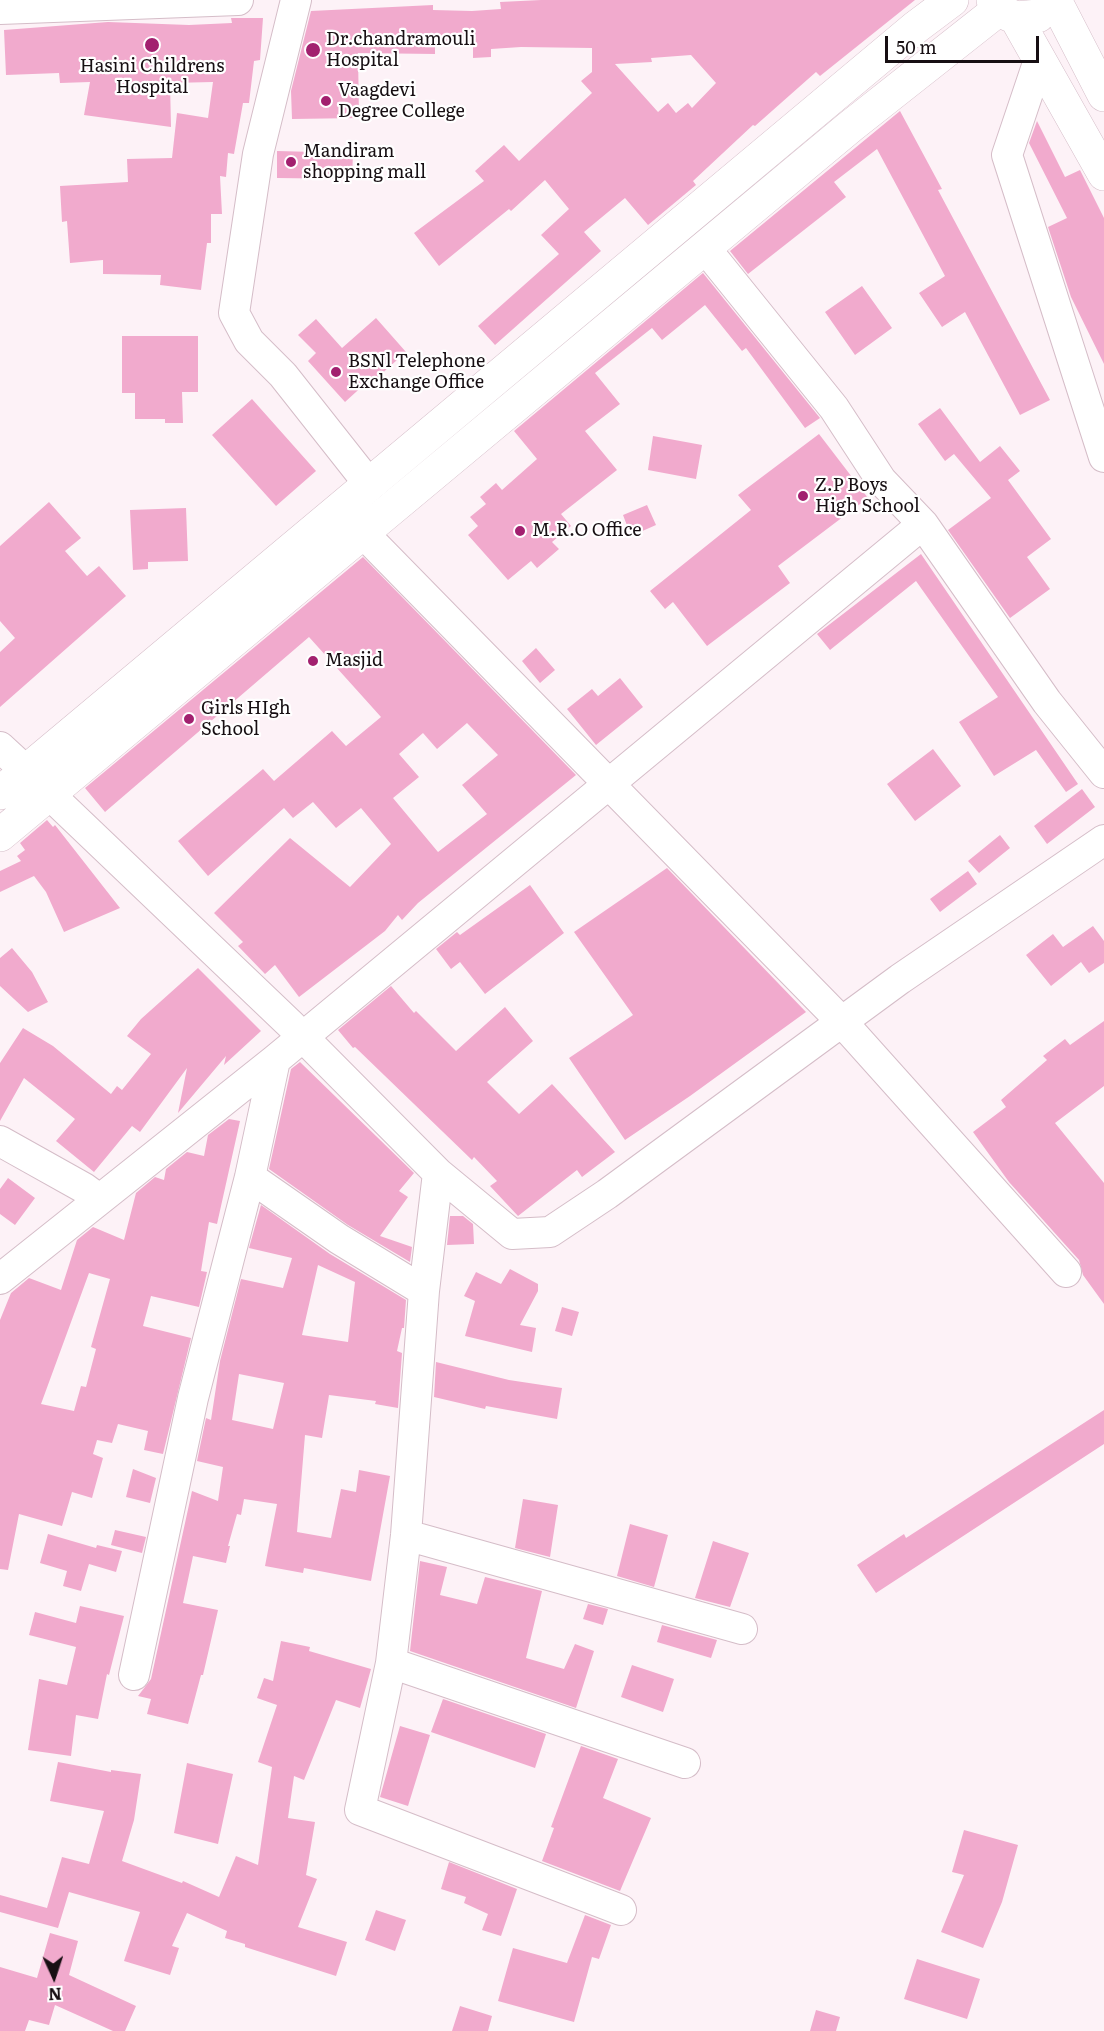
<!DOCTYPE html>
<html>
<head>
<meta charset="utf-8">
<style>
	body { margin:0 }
	#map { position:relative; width:1104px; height:2031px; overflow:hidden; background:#fdf2f7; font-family:Literata,serif }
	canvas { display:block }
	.north { position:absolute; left:24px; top:1947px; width:60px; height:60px; -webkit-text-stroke:4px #fff; paint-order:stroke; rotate:177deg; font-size:16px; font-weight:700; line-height:24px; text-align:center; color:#170f13 }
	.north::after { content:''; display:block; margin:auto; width:21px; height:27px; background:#170f13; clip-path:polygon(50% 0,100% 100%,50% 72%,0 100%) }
	.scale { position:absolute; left:885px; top:36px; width:154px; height:27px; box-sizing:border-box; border:3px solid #170f13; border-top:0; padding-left:8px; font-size:18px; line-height:21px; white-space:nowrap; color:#170f13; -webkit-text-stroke:4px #fff; paint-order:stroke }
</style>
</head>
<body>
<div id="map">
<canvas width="1104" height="2031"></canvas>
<div class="north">N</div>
<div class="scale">50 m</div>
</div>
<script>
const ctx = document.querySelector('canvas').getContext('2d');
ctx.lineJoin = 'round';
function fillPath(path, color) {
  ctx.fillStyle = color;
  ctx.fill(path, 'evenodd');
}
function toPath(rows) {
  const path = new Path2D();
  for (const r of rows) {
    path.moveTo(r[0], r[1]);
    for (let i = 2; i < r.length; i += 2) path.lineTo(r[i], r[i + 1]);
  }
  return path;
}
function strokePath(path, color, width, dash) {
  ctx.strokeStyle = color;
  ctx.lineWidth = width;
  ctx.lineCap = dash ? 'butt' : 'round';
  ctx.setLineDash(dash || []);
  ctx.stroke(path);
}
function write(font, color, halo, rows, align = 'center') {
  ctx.font = font + ' Literata,serif';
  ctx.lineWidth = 4.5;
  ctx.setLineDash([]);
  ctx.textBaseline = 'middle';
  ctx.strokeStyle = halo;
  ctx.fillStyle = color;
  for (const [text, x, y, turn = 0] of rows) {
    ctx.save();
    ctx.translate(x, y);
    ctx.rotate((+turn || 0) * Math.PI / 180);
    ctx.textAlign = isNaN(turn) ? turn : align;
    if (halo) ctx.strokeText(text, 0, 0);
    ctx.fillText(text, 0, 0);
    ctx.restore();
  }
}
const building = toPath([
	[541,0,915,0,820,76,816,72,755,126,753,125,693,181,696,185,648,225,625,198,584,232,601,251,495,345,478,326,559,254,541,235,569,209,545,180,511,211,509,209,439,266,414,233,484,181,475,171,504,145,519,161,592,93,581,81,592,72,592,48,521,47,491,49,491,57,473,58,473,44,435,43,435,54,358,53,359,118,292,119,291,91,311,11,433,5,433,10,472,11,501,9,500,2],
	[691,55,716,83,692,108,688,103,676,113,668,103,658,112,615,64,652,62,651,58],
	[231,18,263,18,260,60,254,61,249,103,243,103,234,154,228,153,226,177,220,176,222,214,211,214,211,243,207,243,201,290,160,285,161,275,103,274,103,260,70,263,67,221,62,222,60,186,128,182,127,159,172,158,177,113,208,118,213,82,170,83,171,127,84,115,90,82,60,83,59,73,6,75,4,30,108,22,189,25,232,23],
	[900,111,942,189,938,190,1050,400,1020,415,965,312,942,327,919,293,945,276,877,149,834,182,846,197,748,274,730,251],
	[1037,121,1065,177,1080,170,1104,218,1104,364,1071,297,1048,227,1067,218,1029,143],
	[277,151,353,153,352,179,277,178],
	[703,273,820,418,805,428,746,348,742,351,705,305,662,340,652,328,595,373,620,404,585,431,617,470,561,514,571,526,552,542,559,549,537,568,531,561,508,580,468,535,478,526,470,517,486,504,480,497,496,483,502,490,537,459,514,431],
	[862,286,892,328,855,355,825,312],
	[376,318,406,352,369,385,367,382,345,402,308,361,316,353,298,335,316,319,342,348],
	[122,336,198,336,198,392,182,392,183,423,165,423,165,419,135,419,135,393,122,393],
	[252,399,316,471,276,506,212,435],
	[940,408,980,462,1000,446,1020,471,1008,480,1051,539,1027,557,1050,589,1010,618,948,530,991,498,954,454,945,461,918,424],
	[819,434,868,498,778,566,790,583,707,646,673,602,665,609,650,591,751,510,738,495],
	[653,436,702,445,696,479,648,470],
	[49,502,81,538,65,551,87,576,99,566,126,596,0,707,0,652,15,638,0,621,0,546],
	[647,505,656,525,631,536,623,515],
	[186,508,188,561,148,562,148,569,133,570,130,510],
	[921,554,1078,784,1066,792,1036,750,994,776,959,722,998,697,916,581,830,650,817,634],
	[363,557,576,775,418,903,402,920,398,915,385,931,299,997,275,965,265,974,238,946,243,942,214,913,290,838,350,887,391,844,361,808,336,828,313,802,293,818,284,808,208,876,178,841,263,769,274,781,332,731,346,746,381,717,309,637,105,812,85,788],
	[467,723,498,755,462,785,487,814,438,852,393,798,419,777,399,754,423,733,437,749],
	[536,648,555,670,540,683,522,661],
	[620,678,643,707,596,745,567,709,592,689,598,696],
	[933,749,961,786,915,821,887,784],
	[1082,789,1095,807,1047,844,1034,826],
	[47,820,53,827,55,825,120,908,64,932,46,892,34,876,0,892,0,871,21,861,17,856,25,850,20,843],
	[1000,835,1010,848,979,873,968,861],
	[667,868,806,1012,690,1096,625,1140,569,1058,633,1015,574,932],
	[968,871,977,884,940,912,930,899],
	[530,885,564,933,485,994,460,962,451,969,436,949,457,932,460,935],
	[1093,926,1104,941,1104,963,1089,973,1081,962,1051,986,1026,955,1053,934,1063,947],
	[12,948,32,972,48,1002,28,1012,0,986,0,958],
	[198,968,261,1031,224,1065,226,1056,178,1113,187,1068,140,1132,132,1126,94,1172,56,1141,75,1119,24,1078,0,1121,0,1063,23,1028,53,1046,111,1094,117,1086,122,1090,151,1054,127,1036,141,1019],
	[391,986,414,1013,416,1011,456,1051,505,1007,533,1041,487,1082,519,1114,552,1084,615,1152,582,1177,577,1170,518,1216,490,1186,497,1181,474,1157,472,1160,355,1047,353,1048,338,1030],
	[1104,1021,1104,1086,1055,1123,1104,1183,1104,1304,1083,1275,1079,1260,1009,1182,973,1132,1006,1107,1001,1100,1047,1060,1043,1056,1065,1039,1070,1045],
	[300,1062,414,1173,399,1191,408,1197,380,1236,412,1247,410,1262,348,1225,269,1169,291,1069],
	[229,1119,240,1121,217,1224,209,1222,201,1271,207,1272,199,1307,151,1296,143,1326,191,1338,163,1454,144,1450,148,1431,118,1424,112,1443,97,1440,93,1454,103,1458,92,1498,72,1492,62,1526,19,1514,8,1570,0,1569,0,1320,11,1293,29,1278,61,1290,77,1240,93,1227,124,1240,136,1193,155,1177,164,1180,166,1169,187,1152,204,1156,208,1135],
	[89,1273,110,1279,91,1347,96,1349,86,1387,81,1386,74,1411,41,1404],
	[8,1178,35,1198,15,1225,0,1214,0,1189],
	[261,1205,330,1254,406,1300,404,1328,402,1328,397,1351,402,1353,398,1408,375,1404,376,1401,329,1395,322,1438,305,1435,297,1532,331,1538,341,1489,356,1492,359,1470,390,1476,371,1581,304,1568,303,1573,265,1566,277,1504,244,1499,241,1515,237,1514,228,1546,230,1546,226,1563,193,1556,183,1603,218,1610,203,1675,201,1675,188,1724,147,1714,151,1699,138,1696,151,1679,192,1491,218,1501,223,1467,197,1461,206,1418,211,1420,220,1361,241,1279,283,1288,292,1258,249,1248],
	[318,1265,355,1282,348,1342,302,1335],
	[239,1374,284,1383,273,1429,232,1420],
	[450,1216,463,1216,473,1224,474,1244,447,1245],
	[510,1269,538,1284,538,1291,520,1325,536,1328,532,1352,465,1336,475,1301,464,1296,476,1272,501,1284],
	[562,1307,579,1312,572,1336,555,1331],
	[436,1362,509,1380,562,1388,557,1419,486,1406,485,1409,434,1397],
	[1104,1410,1104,1444,876,1593,857,1565,904,1534,906,1538],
	[133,1469,156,1478,150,1503,126,1497],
	[523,1499,558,1505,550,1557,515,1548],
	[630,1524,668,1535,654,1587,617,1576],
	[115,1530,146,1537,142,1553,111,1545],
	[48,1534,96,1548,97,1545,122,1551,116,1572,89,1564,81,1591,63,1586,67,1571,40,1563],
	[713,1541,749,1553,730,1607,695,1598],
	[420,1561,447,1567,440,1595,477,1604,485,1577,542,1591,526,1658,564,1669,575,1644,594,1651,576,1708,410,1651],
	[588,1604,608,1609,603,1625,583,1619],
	[80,1606,124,1616,109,1675,107,1674,98,1719,76,1715,71,1756,28,1750,39,1679,67,1685,76,1647,29,1635,35,1612,76,1623],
	[662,1625,717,1640,711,1658,657,1642],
	[281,1641,310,1647,309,1651,371,1669,360,1708,336,1700,304,1780,294,1776,288,1818,315,1822,306,1875,317,1879,298,1927,347,1942,336,1976,245,1947,245,1944,225,1938,227,1931,187,1913,172,1946,179,1948,170,1975,124,1961,140,1912,69,1892,58,1928,0,1912,0,1895,47,1908,62,1857,89,1864,104,1811,50,1801,58,1762,111,1772,111,1770,141,1774,134,1820,122,1861,182,1883,183,1881,219,1897,236,1856,258,1865,272,1767,258,1762,277,1705,257,1698,264,1678,273,1681],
	[632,1665,674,1679,663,1712,621,1697],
	[443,1699,546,1734,535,1768,431,1732],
	[400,1726,430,1735,408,1806,380,1797],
	[581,1746,618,1759,603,1798,651,1818,620,1891,542,1861,554,1828,551,1827],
	[187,1763,233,1774,218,1844,174,1833],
	[964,1830,1018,1845,1002,1902,983,1948,941,1932,964,1875,952,1872],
	[449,1862,517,1889,501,1936,482,1930,488,1914,464,1903,466,1897,441,1889],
	[376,1910,406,1920,395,1951,365,1940],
	[585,1915,611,1925,599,1959,592,1957,574,2022,498,2001,513,1948,567,1963],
	[50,1933,78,1941,69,1975,136,2006,125,2031,113,2031,55,2005,49,2025,29,2020,25,2031,0,2031,0,1967,37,1978],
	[917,1959,980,1979,967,2019,904,1999],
	[460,2006,492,2016,488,2031,452,2031],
	[816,2010,840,2017,836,2031,810,2031]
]);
const minor = toPath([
	[296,0,258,154,234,313,249,341,283,375,369,484],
	[0,9,238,0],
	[1039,60,1007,155,1104,457],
	[705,248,834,408,881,480,923,524,1047,702,1104,773],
	[363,533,842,1022,1066,1272],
	[0,747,26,771],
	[49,794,290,1024,438,1173,512,1234,550,1232,607,1194,900,979,1104,840],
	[0,1141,84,1188,99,1199],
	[438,1173,424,1291,406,1535,391,1663,360,1810,621,1910],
	[250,1177,339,1239,424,1291],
	[0,1279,275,1060,923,524],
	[406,1535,742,1629],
	[391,1663,685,1763],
	[134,1675,193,1398,250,1177,275,1060]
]);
const major = toPath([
	[0,793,916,27,952,0],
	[0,835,851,126,998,10]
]);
const highway = toPath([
	[993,0,998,10,1016,18,1038,16],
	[1055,0,1104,95],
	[1016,18,1104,174]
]);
const markers = [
	[152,45,8,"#a2206f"],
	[313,50,8,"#a2206f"],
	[326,101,6,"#a2206f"],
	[291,162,6,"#a2206f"],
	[336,372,6,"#a2206f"],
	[803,496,6,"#a2206f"],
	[520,531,6,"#a2206f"],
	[313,661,6,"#a2206f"],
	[189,719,6,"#a2206f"]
];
const poiNames = [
	["Dr.chandramouli",326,40],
	["Hospital",326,61],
	["Hasini Childrens",152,67,"center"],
	["Hospital",152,88,"center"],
	["Vaagdevi",338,91],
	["Degree College",338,112],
	["Mandiram",303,152],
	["shopping mall",303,173],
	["BSNl Telephone",348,362],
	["Exchange Office",348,383],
	["Z.P Boys",815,486],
	["High School",815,507],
	["M.R.O Office",532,531],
	["Masjid",325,661],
	["Girls HIgh",201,709],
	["School",201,730]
];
fillPath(building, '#f1aacd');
strokePath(minor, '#d5bdc8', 32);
strokePath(major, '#d5bdc8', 34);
strokePath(highway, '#d5bdc8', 34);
strokePath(minor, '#fff', 30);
strokePath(major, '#fff', 33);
strokePath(highway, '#fff', 33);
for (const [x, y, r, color] of markers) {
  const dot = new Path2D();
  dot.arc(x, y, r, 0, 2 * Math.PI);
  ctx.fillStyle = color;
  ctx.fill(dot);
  strokePath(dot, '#fff', 2);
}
write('18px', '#170f13', '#fff', poiNames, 'left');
</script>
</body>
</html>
